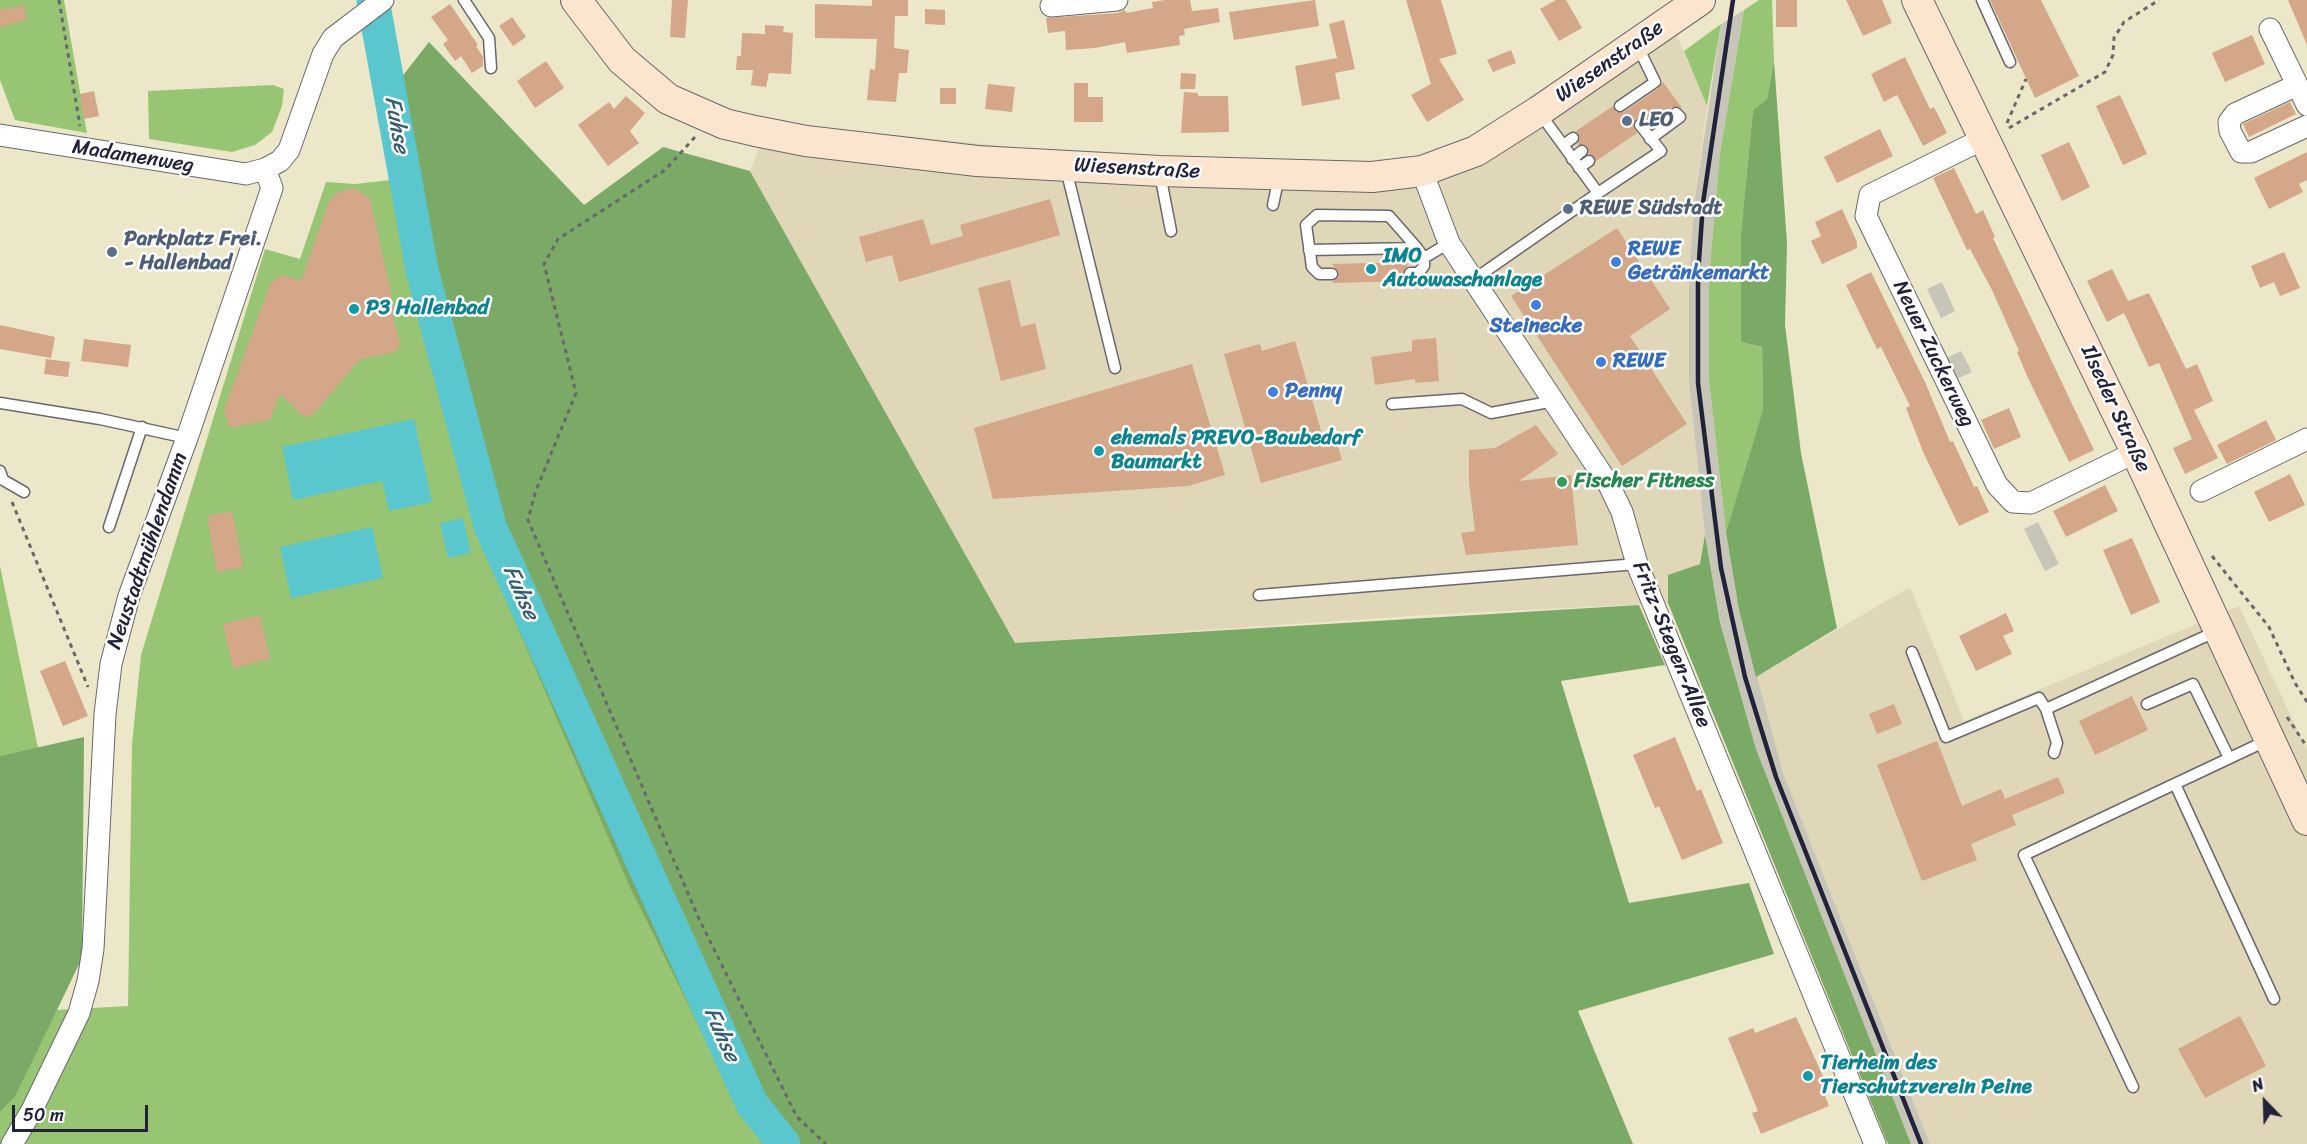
<!DOCTYPE html>
<meta charset="utf-8">
<style>
body{margin:0}
#map{position:relative;width:2307px;height:1144px;overflow:hidden;background:#ede7ca;font-family:Sriracha,sans-serif}
canvas{display:block}
.north{position:absolute;left:2235px;top:1072px;width:60px;height:60px;-webkit-text-stroke:4px #fff;paint-order:stroke;rotate:337deg;font-size:16px;font-weight:700;line-height:24px;text-align:center;color:#22223b}
.north::after{content:'';display:block;margin:auto;width:21px;height:27px;background:#22223b;clip-path:polygon(50% 0,100% 100%,50% 72%,0 100%)}
.scale{position:absolute;left:12px;top:1105px;width:136px;height:27px;box-sizing:border-box;border:3px solid #22223b;border-top:0;padding-left:8px;font-size:18px;line-height:21px;white-space:nowrap;color:#22223b;-webkit-text-stroke:4px #fff;paint-order:stroke}
</style>
<div id="map">
<canvas width="2307" height="1144"></canvas>
<div class="north">N</div>
<div class="scale">50 m</div>
</div>
<script>
const ctx = document.querySelector('canvas').getContext('2d');
ctx.lineJoin = 'round';
function fill(path, color) {
  ctx.fillStyle = color;
  ctx.fill(path, 'evenodd');
}
function toPath(rows) {
  const path = new Path2D();
  for (const r of rows) {
    path.moveTo(r[0], r[1]);
    for (let i = 2; i < r.length; i += 2) path.lineTo(r[i], r[i + 1]);
  }
  return path;
}
function trace(path, color, width, dash) {
  ctx.strokeStyle = color;
  ctx.lineWidth = width;
  ctx.lineCap = dash ? 'butt' : 'round';
  ctx.setLineDash(dash || []);
  ctx.stroke(path);
}
function write(font, color, halo, rows, align = 'center') {
  ctx.font = font + ' Sriracha,sans-serif';
  ctx.lineWidth = 5;
  ctx.setLineDash([]);
  ctx.textBaseline = 'middle';
  ctx.strokeStyle = halo;
  ctx.fillStyle = color;
  for (const [text, x, y, turn = 0] of rows) {
    ctx.save();
    ctx.translate(x, y);
    ctx.rotate((+turn || 0) * Math.PI / 180);
    ctx.textAlign = isNaN(turn) ? turn : align;
    if (halo) ctx.strokeText(text, 0, 0);
    ctx.fillText(text, 0, 0);
    ctx.restore();
  }
}
const built = toPath([
 [1662,20,1678,38,1707,106,1695,198,1689,273,1689,382,1705,535,1700,564,1668,575,1668,603,1426,615,1015,643,750,171,770,122,1078,154,1415,162,1466,143],
 [1910,587,1964,721,2239,606,2307,750,2307,1144,1930,1144,1783,773,1756,677]
]);
const industrial = toPath([
 [1744,10,1720,153,1709,276,1709,380,1726,532,1739,610,1783,773,1930,1144,1911,1144,1756,749,1720,620,1705,535,1689,382,1689,273,1695,198,1721,24],
 [1942,282,1955,311,1941,318,1927,289],
 [1961,351,1972,372,1957,379,1947,358],
 [2038,522,2059,564,2045,571,2024,529]
]);
const green = toPath([
 [0,0,64,0,87,133,15,120,0,80],
 [1759,0,1772,0,1774,61,1767,99,1753,110,1741,232,1741,342,1762,347,1763,409,1726,532,1709,380,1709,276,1720,153,1744,10],
 [1721,24,1707,106,1684,51],
 [273,85,284,89,282,106,272,132,255,145,232,152,149,139,148,91],
 [399,179,478,536,746,1121,763,1144,0,1144,0,1112,15,1097,56,1010,128,1006,132,744,141,655,265,249,300,259,326,182,355,184],
 [0,566,38,748,0,756]
]);
const forest = toPath([
 [429,42,584,205,663,147,750,171,1015,643,1639,605,1665,665,1561,681,1629,903,1749,883,1774,954,1578,1011,1633,1144,763,1144,746,1121,628,883,478,536,418,275,383,101],
 [1774,61,1787,243,1785,325,1801,453,1837,628,1756,677,1739,610,1726,532,1763,409,1762,347,1741,342,1741,232,1753,110,1767,99],
 [1705,535,1720,622,1756,749,1911,1144,1888,1144,1668,603,1668,575,1700,564],
 [84,737,82,958,15,1097,0,1112,0,756]
]);
const water = toPath([
 [414,419,432,502,389,511,382,481,293,500,282,447],
 [463,518,471,553,448,558,440,523],
 [372,527,383,578,291,598,280,547]
]);
const river = toPath([
 [373,0,422,270,490,526,752,1104,784,1144]
]);
const building = toPath([
 [672,0,688,0,685,38,670,37],
 [872,0,908,0,908,16,895,16,894,48,909,50,907,73,899,73,896,102,867,100,870,69,875,70,877,39,815,38,815,4,872,6],
 [1165,0,1190,0,1192,11,1218,8,1220,22,1184,29,1185,35,1179,36,1180,45,1127,53,1125,42,1095,48,1066,50,1065,31,1048,33,1046,18,1118,13,1125,10,1126,13,1153,8,1152,2],
 [1315,0,1319,26,1234,40,1229,12],
 [1406,0,1441,0,1457,54,1439,59,1464,100,1427,122,1411,95,1431,84],
 [1556,0,1566,0,1582,28,1559,41,1540,9],
 [1776,0,1797,0,1797,27,1776,27],
 [1846,0,1882,0,1892,23,1863,36],
 [1990,0,2041,0,2079,76,2035,98],
 [2288,0,2307,0,2307,45],
 [450,4,478,45,476,46,483,57,483,66,472,73,461,56,455,61,443,44,448,40,431,17],
 [24,5,27,19,0,27,0,10],
 [925,9,945,10,945,25,925,24],
 [512,17,526,37,513,46,499,26],
 [1344,20,1355,69,1335,73,1340,99,1302,106,1295,66,1337,58,1329,24],
 [765,25,784,26,783,32,793,33,791,74,769,73,766,87,751,85,753,70,736,70,737,56,741,56,742,33,765,34],
 [2252,35,2265,64,2225,82,2212,53],
 [1511,50,1516,63,1493,72,1487,60],
 [1905,57,1930,109,1934,107,1947,133,1923,146,1897,95,1884,102,1871,74],
 [546,61,564,88,535,108,517,81],
 [1181,73,1196,74,1195,89,1180,89],
 [1663,82,1682,108,1671,107,1669,116,1656,126,1653,121,1649,124,1642,118,1636,119,1633,126,1637,133,1596,161,1589,154,1587,146,1578,145,1580,137,1576,131,1613,106,1616,112,1624,112,1659,88],
 [1074,83,1088,83,1088,97,1103,97,1103,122,1074,122],
 [988,84,1015,87,1012,112,985,109],
 [940,88,956,88,956,104,940,104],
 [94,91,99,116,84,119,80,94],
 [1184,92,1198,93,1198,96,1228,96,1229,132,1181,133],
 [2120,95,2147,154,2123,165,2096,106],
 [626,96,645,113,630,131,639,143,608,166,578,125,609,102,614,109],
 [2290,102,2296,114,2249,137,2243,124],
 [1880,129,1893,156,1837,183,1824,157],
 [2069,142,2090,187,2062,201,2041,155],
 [2307,152,2307,180,2299,184,2303,192,2269,209,2254,178],
 [1954,168,1976,214,1983,210,1995,237,1993,238,2094,450,2069,462,2028,378,2017,352,2019,351,1992,290,1970,249,1967,250,1933,178],
 [355,188,370,199,395,312,392,315,400,342,398,348,395,352,360,359,312,416,302,415,280,394,270,420,233,427,228,425,224,410,271,282,283,275,301,281,329,201,338,192],
 [1050,199,1060,235,899,282,892,255,866,262,859,237,923,219,931,245,963,236,960,225],
 [1842,209,1857,242,1857,248,1822,264,1811,241,1821,236,1815,222],
 [1617,228,1670,309,1630,336,1687,424,1622,466,1511,296],
 [2284,252,2300,288,2280,296,2274,282,2260,288,2251,266],
 [1409,262,1403,274,1410,281,1332,283,1339,273,1332,264],
 [2112,269,2128,301,2149,293,2186,369,2197,364,2213,401,2194,410,2218,458,2185,474,2173,448,2192,439,2159,363,2149,367,2124,313,2107,322,2087,281],
 [1871,272,1925,382,1950,442,1953,441,1974,487,1977,486,1989,512,1959,526,1924,454,1906,408,1910,406,1881,347,1877,349,1846,285],
 [1010,280,1021,327,1035,323,1046,369,1001,381,978,288],
 [0,325,55,337,51,358,0,349],
 [1436,338,1439,381,1415,383,1415,379,1375,385,1371,357,1412,351,1412,340],
 [84,339,131,345,128,367,81,361],
 [1295,341,1322,434,1333,430,1342,460,1261,483,1224,354,1260,344,1262,351],
 [46,359,70,362,68,377,44,374],
 [1192,364,1225,475,1188,486,993,499,974,428],
 [2009,408,2021,437,1994,449,1981,420],
 [2266,420,2276,440,2227,464,2217,445],
 [1536,425,1558,454,1519,481,1571,475,1578,545,1466,555,1461,533,1475,531,1469,482,1469,450,1495,448],
 [2290,474,2305,505,2269,522,2254,492],
 [2105,485,2118,511,2066,537,2053,511],
 [232,511,243,567,217,572,207,516],
 [2132,538,2160,602,2131,615,2103,550],
 [2006,613,2014,631,2003,636,2012,654,1976,671,1959,636],
 [260,615,270,659,233,668,223,624],
 [65,661,88,716,63,726,40,671],
 [2132,696,2148,730,2095,755,2079,721],
 [1894,704,1902,724,1877,734,1869,714],
 [1675,737,1697,791,1701,789,1723,843,1682,860,1659,806,1655,808,1633,755],
 [1937,741,1962,806,2001,789,2005,799,2058,777,2065,793,2012,815,2016,825,1971,844,1977,860,1922,881,1877,765],
 [2240,1016,2266,1066,2205,1098,2178,1049],
 [1796,1017,1827,1085,1822,1088,1829,1106,1761,1134,1752,1113,1758,1111,1728,1038,1753,1028,1755,1033]
]);
const path = toPath([
 [59,0,80,126],
 [2007,123,2026,79],
 [2009,128,2105,72,2113,55,2114,38,2124,22,2159,0],
 [695,137,665,170,558,239,544,264,576,393,535,493,528,520,699,919,797,1117,826,1144],
 [12,502,88,687],
 [2212,556,2269,627,2295,683,2307,702],
 [2287,717,2307,747]
]);
const lane = toPath([
 [464,0,489,38,491,68],
 [1982,0,2010,62],
 [1620,106,1655,82,1638,47],
 [1650,139,1680,117,1676,113],
 [1563,145,1573,138],
 [1572,159,1582,151],
 [1579,168,1589,161],
 [1066,169,1115,368],
 [1160,174,1171,231],
 [1598,193,1661,151,1640,125],
 [1273,205,1279,176],
 [1309,250,1417,248,1424,258,1449,243],
 [1410,273,1418,273,1424,266,1424,258],
 [1332,274,1319,274,1312,267,1306,225,1317,215,1389,216,1417,248],
 [1473,280,1598,193,1539,112],
 [0,403,100,419,187,438],
 [1392,404,1462,399,1491,413,1554,401],
 [0,471,3,480,24,492],
 [109,527,142,427],
 [1259,595,1637,564],
 [1912,652,1946,737,2039,698,2046,709],
 [2147,704,2193,684,2229,758],
 [2054,753,2057,743,2046,709,2217,631],
 [2175,784,2274,999],
 [2133,1087,2024,855,2268,740]
]);
const street = toPath([
 [1051,6,1117,0],
 [2270,29,2307,105],
 [2297,85,2235,114,2229,122,2230,131,2241,152,2251,152,2307,126],
 [0,135,246,174,265,169,280,161,289,150,323,54,333,38,383,0],
 [1985,138,1870,195,1866,216,1997,485,2013,502,2031,503,2136,452],
 [1422,171,1449,243,1609,485,1622,512,1637,564,1875,1144],
 [2201,491,2307,439],
 [12,1144,32,1110,79,1013,88,981,93,949,105,714,111,664,129,596,187,438,272,188,265,169]
]);
const secondary = toPath([
 [576,0,622,60,668,99,725,124,755,131,806,141,977,161,1160,171,1372,177,1422,171,1476,151,1539,111,1700,0],
 [1917,0,2136,452,2307,820]
]);
const rail = toPath([
 [1733,0,1703,203,1698,275,1698,383,1721,568,1745,677,1776,777,1921,1144]
]);
const markers = [
 [1627,121,6,"#5c6f8a"],
 [1568,209,6,"#5c6f8a"],
 [112,252,6,"#5c6f8a"],
 [1616,262,6,"#3f7fe0"],
 [1371,269,6,"#0f9aa8"],
 [1536,305,6,"#3f7fe0"],
 [354,309,6,"#0f9aa8"],
 [1601,362,6,"#3f7fe0"],
 [1273,392,6,"#3f7fe0"],
 [1099,451,6,"#0f9aa8"],
 [1562,482,6,"#2e9e5b"],
 [1808,1076,6,"#0f9aa8"]
];
const streetNames = [
 ["Wiesenstraße",1610,62,-35],
 ["Madamenweg",133,157,9],
 ["Wiesenstraße",1137,169,3],
 ["Neuer Zuckerweg",1933,354,64],
 ["Ilseder Straße",2115,409,65],
 ["Neustadtmühlendamm",148,551,-71],
 ["Fritz-Stegen-Allee",1671,645,68]
];
const serviceNames = [
 ["LEO",1639,121],
 ["REWE Südstadt",1580,209],
 ["Parkplatz Frei.",124,240],
 ["- Hallenbad",124,264]
];
const shopNames = [
 ["REWE",1628,250],
 ["Getränkemarkt",1628,274],
 ["Steinecke",1536,327,"center"],
 ["REWE",1613,362],
 ["Penny",1285,392]
];
const cultureNames = [
 ["IMO",1383,257],
 ["Autowaschanlage",1383,281],
 ["P3 Hallenbad",366,309],
 ["ehemals PREVO-Baubedarf",1111,439],
 ["Baumarkt",1111,463],
 ["Tierheim des",1820,1064],
 ["Tierschutzverein Peine",1820,1088]
];
const leisureNames = [
 ["Fischer Fitness",1574,482]
];
const waterNames = [
 ["Fuhse",396,125,80],
 ["Fuhse",520,593,66],
 ["Fuhse",721,1035,66]
];
fill(built, '#dfd7b7');
fill(industrial, '#c6c5b8');
fill(green, '#98c573');
fill(forest, '#7aaa65');
fill(water, '#5ac7cf');
trace(river, '#5ac7cf', 33);
fill(building, '#d3a787');
trace(lane, '#69676d', 13);
trace(street, '#69676d', 23);
trace(secondary, '#69676d', 32);
trace(path, '#69676d', 3, [4.5, 4.5]);
trace(lane, '#fff', 10);
trace(street, '#fff', 21);
trace(secondary, '#fce5cf', 30);
trace(rail, '#22223b', 4.5);
for (const [x, y, r, color] of markers) {
  const dot = new Path2D();
  dot.arc(x, y, r, 0, 2 * Math.PI);
  ctx.fillStyle = color;
  ctx.fill(dot);
  trace(dot, '#fff', 2);
}
write('21px', '#22223b', '#fff', streetNames);
write('bold 21px', '#4e5e75', '#fff', serviceNames, 'left');
write('bold 21px', '#366cbe', '#fff', shopNames, 'left');
write('bold 21px', '#0d838f', '#fff', cultureNames, 'left');
write('bold 21px', '#27864d', '#fff', leisureNames, 'left');
write('italic 22px', '#365c6f', '#fff', waterNames);
</script>
